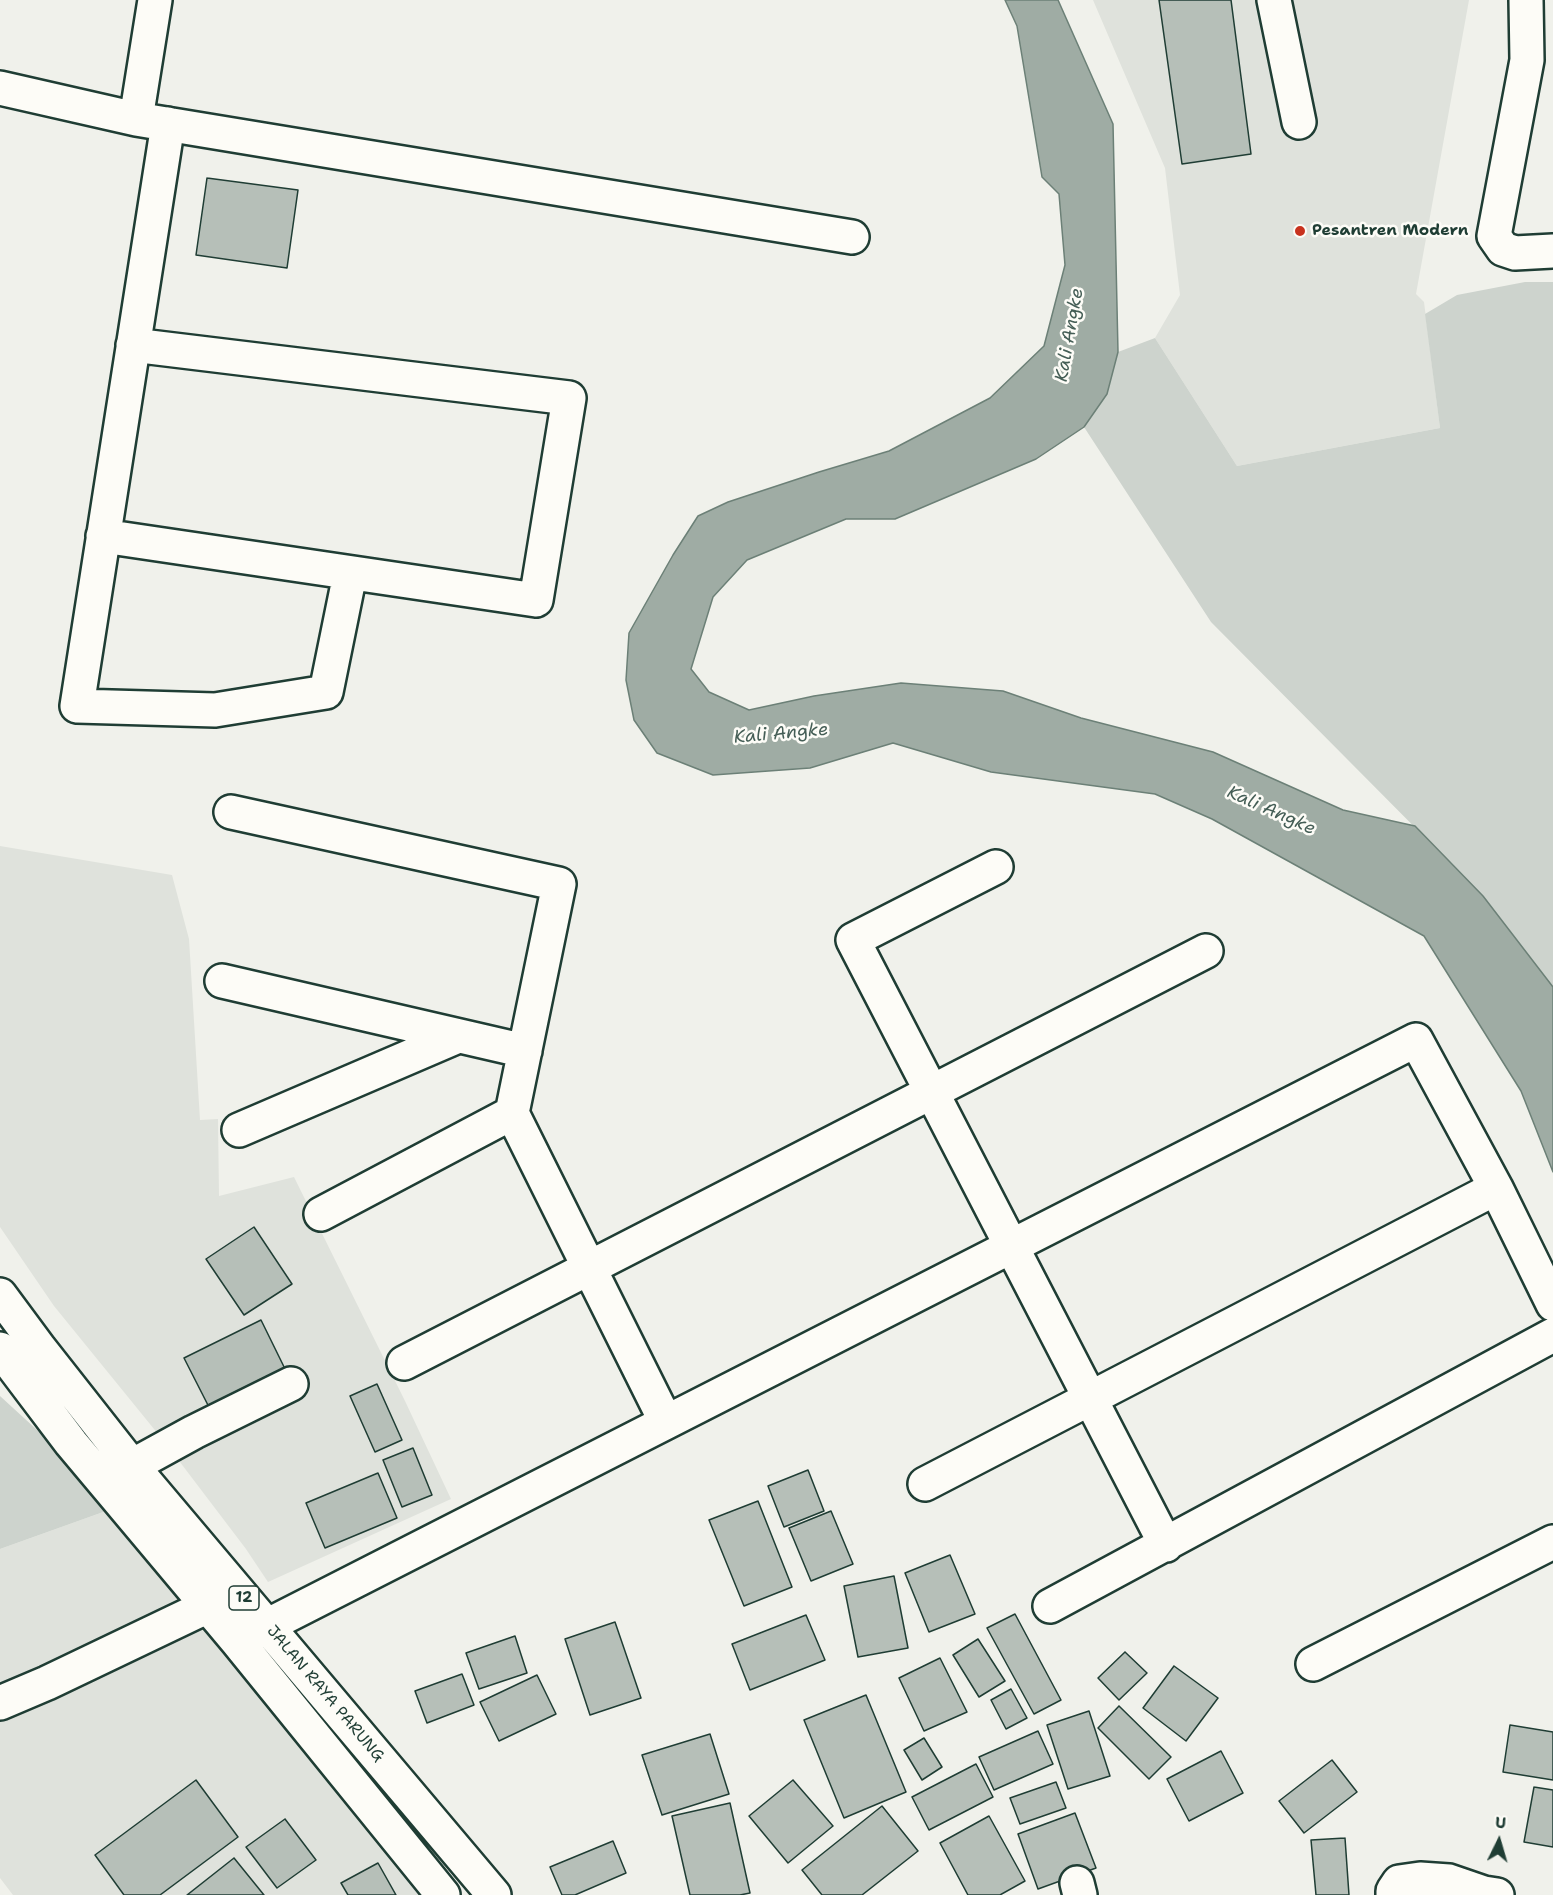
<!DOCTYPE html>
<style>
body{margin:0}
#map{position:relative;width:1553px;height:1895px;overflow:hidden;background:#f0f1eb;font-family:"Shantell Sans",sans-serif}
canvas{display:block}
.north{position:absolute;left:1469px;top:1811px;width:60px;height:60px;-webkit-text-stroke:4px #fdfcf7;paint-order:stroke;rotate:5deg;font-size:16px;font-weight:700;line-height:24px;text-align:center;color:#1f3d34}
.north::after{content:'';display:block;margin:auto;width:21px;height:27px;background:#1f3d34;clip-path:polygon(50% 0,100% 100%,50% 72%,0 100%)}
</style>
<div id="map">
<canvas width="1553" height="1895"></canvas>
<div class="north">U</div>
</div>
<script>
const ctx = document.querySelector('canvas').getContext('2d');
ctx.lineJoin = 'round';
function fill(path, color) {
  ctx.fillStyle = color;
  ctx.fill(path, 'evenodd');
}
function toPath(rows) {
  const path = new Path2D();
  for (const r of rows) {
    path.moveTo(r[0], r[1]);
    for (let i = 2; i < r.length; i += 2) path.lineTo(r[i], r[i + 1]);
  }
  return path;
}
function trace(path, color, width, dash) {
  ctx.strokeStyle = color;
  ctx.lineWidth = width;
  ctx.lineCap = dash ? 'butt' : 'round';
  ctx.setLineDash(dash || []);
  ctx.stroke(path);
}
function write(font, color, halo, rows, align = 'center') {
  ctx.font = font + ' "Shantell Sans",sans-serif';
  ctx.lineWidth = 5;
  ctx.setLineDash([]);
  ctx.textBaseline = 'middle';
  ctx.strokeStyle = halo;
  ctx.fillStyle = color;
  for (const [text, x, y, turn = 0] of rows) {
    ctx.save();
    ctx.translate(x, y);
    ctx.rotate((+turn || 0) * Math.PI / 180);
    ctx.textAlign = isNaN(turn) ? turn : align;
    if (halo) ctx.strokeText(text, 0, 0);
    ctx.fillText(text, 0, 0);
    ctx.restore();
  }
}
const built = toPath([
 [1093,0,1469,0,1416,294,1424,302,1440,428,1237,466,1155,338,1180,295,1165,168],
 [0,846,172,875,189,939,200,1120,218,1119,219,1196,294,1177,405,1401,451,1499,268,1582,246,1549,167,1445,54,1306,0,1227],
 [120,1506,440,1895,13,1895,0,1878,0,1549]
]);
const green = toPath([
 [1525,282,1553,282,1553,987,1483,896,1211,622,1084,427,1107,393,1118,352,1155,338,1237,466,1440,428,1425,314,1457,295],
 [0,1396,120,1506,0,1549]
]);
const water = toPath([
 [1005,0,1058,0,1113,124,1118,352,1107,394,1084,427,1036,459,895,519,846,519,747,560,713,597,691,669,709,692,749,710,814,696,901,683,1003,691,1081,718,1213,752,1343,810,1415,826,1483,896,1553,987,1553,1172,1521,1091,1424,936,1212,819,1155,794,991,772,893,743,810,768,713,775,657,753,634,720,626,680,629,633,673,555,698,516,728,502,819,472,889,451,990,398,1044,346,1065,265,1059,194,1042,177,1017,26,1005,0]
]);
const building = toPath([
 [1159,0,1231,0,1251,154,1182,164,1159,0],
 [207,178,298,190,287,268,196,255,207,178],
 [254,1227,292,1284,244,1315,206,1259,254,1227],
 [261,1320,289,1377,213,1415,184,1358,261,1320],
 [377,1384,402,1440,375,1452,350,1396,377,1384],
 [413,1448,432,1495,402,1507,383,1460,413,1448],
 [808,1470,824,1511,784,1527,768,1486,808,1470],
 [378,1473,397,1518,325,1548,306,1503,378,1473],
 [758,1501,792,1587,744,1606,709,1520,758,1501],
 [831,1511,853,1564,811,1581,789,1528,831,1511],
 [950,1555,975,1614,929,1632,905,1573,950,1555],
 [894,1576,908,1648,858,1657,844,1586,894,1576],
 [1015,1614,1061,1700,1034,1714,987,1628,1015,1614],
 [806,1615,825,1660,750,1690,732,1644,806,1615],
 [615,1622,641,1698,590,1715,565,1639,615,1622],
 [515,1636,527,1673,479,1689,466,1653,515,1636],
 [978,1639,1005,1681,979,1697,953,1655,978,1639],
 [1125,1652,1147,1673,1119,1700,1098,1678,1125,1652],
 [940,1658,967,1712,924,1731,899,1678,940,1658],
 [1174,1666,1218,1698,1186,1741,1143,1708,1174,1666],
 [462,1674,474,1705,427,1723,415,1691,462,1674],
 [537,1675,556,1714,499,1741,480,1702,537,1675],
 [1011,1689,1027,1718,1006,1729,991,1700,1011,1689],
 [866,1695,906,1792,844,1818,804,1720,866,1695],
 [1119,1706,1171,1757,1149,1779,1098,1728,1119,1706],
 [1089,1711,1110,1776,1068,1789,1047,1725,1089,1711],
 [1510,1725,1553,1732,1553,1780,1503,1772,1510,1725],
 [1038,1731,1053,1764,994,1790,979,1757,1038,1731],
 [710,1734,729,1794,662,1815,642,1755,710,1734],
 [924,1738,942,1767,922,1780,904,1750,924,1738],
 [1221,1751,1243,1793,1189,1821,1167,1779,1221,1751],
 [1332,1760,1357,1792,1304,1833,1279,1801,1332,1760],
 [976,1764,993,1797,929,1830,912,1797,976,1764],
 [196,1780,238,1837,160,1895,124,1895,95,1855,196,1780],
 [793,1780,833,1826,788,1863,749,1816,793,1780],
 [1056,1782,1066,1808,1020,1824,1010,1798,1056,1782],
 [1534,1787,1553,1790,1553,1847,1524,1842,1534,1787],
 [730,1803,750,1893,740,1895,690,1895,672,1816,730,1803],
 [882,1806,918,1851,862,1895,822,1895,802,1870,882,1806],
 [1075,1813,1096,1868,1038,1889,1018,1834,1075,1813],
 [989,1816,1025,1881,1000,1895,968,1895,940,1843,989,1816],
 [285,1819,316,1860,277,1888,246,1847,285,1819],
 [1345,1838,1349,1895,1316,1895,1311,1840,1345,1838],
 [613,1841,626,1873,575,1895,562,1895,550,1867,613,1841],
 [234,1858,264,1895,187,1895,234,1858],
 [378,1863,396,1895,348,1895,341,1883,378,1863]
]);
const minor = toPath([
 [1274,0,1299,122],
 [1526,0,1527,60,1494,236,1503,249,1515,253,1553,251],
 [0,88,136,119,852,237],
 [136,119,155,0],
 [168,124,77,706,215,710,326,692,350,574],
 [103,536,536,600,569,398,133,345],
 [231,812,559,884,512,1113,666,1422],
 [996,867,853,940,1166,1545],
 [222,981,525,1051],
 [239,1130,458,1036],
 [321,1214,512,1113],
 [404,1363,1206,951],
 [132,1466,194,1432,291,1384],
 [925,1484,1496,1188],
 [1050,1606,1553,1335],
 [241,1639,1416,1040,1496,1188,1553,1304],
 [1313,1664,1553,1542],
 [0,1703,47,1683,208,1606],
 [1077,1883,1080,1895],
 [1393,1895,1393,1891,1399,1882,1420,1879,1449,1881,1484,1893,1497,1895]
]);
const highway = toPath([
 [0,1295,40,1349,132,1466,494,1895],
 [0,1349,71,1443,237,1641,443,1895]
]);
const markers = [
 [1300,231,6,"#c8321e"]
];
const shields = [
 [244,1598,30]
];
const shieldNames = [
 ["12",244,1598]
];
const poiNames = [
 ["Pesantren Modern",1312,231]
];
const streetNames = [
 ["JALAN RAYA PARUNG",325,1694,50]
];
const waterNames = [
 ["Kali Angke",1070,335,-80],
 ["Kali Angke",781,734,-5],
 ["Kali Angke",1271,811,24]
];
fill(built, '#dfe2dc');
fill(green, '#cdd3cd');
fill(water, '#9faca4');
trace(water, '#6c8077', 1.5);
fill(building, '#b6bfb8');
trace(building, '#1f3d34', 1.5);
trace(minor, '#1f3d34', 38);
trace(highway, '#1f3d34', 38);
trace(minor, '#fdfcf7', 33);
trace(highway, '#fdfcf7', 33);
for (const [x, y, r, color] of markers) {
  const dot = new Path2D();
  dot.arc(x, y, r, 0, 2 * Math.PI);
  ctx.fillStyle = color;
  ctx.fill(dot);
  trace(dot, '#fdfcf7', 2);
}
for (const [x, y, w] of shields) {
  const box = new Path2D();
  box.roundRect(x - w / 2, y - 12, w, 24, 4.5);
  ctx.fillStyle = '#fdfcf7';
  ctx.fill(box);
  trace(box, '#1f3d34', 1.5);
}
write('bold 15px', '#1f3d34', null, shieldNames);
write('bold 16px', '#1f3d34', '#fdfcf7', poiNames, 'left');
write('16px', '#1f3d34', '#fdfcf7', streetNames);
write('italic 18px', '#455e56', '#fdfcf7', waterNames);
</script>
